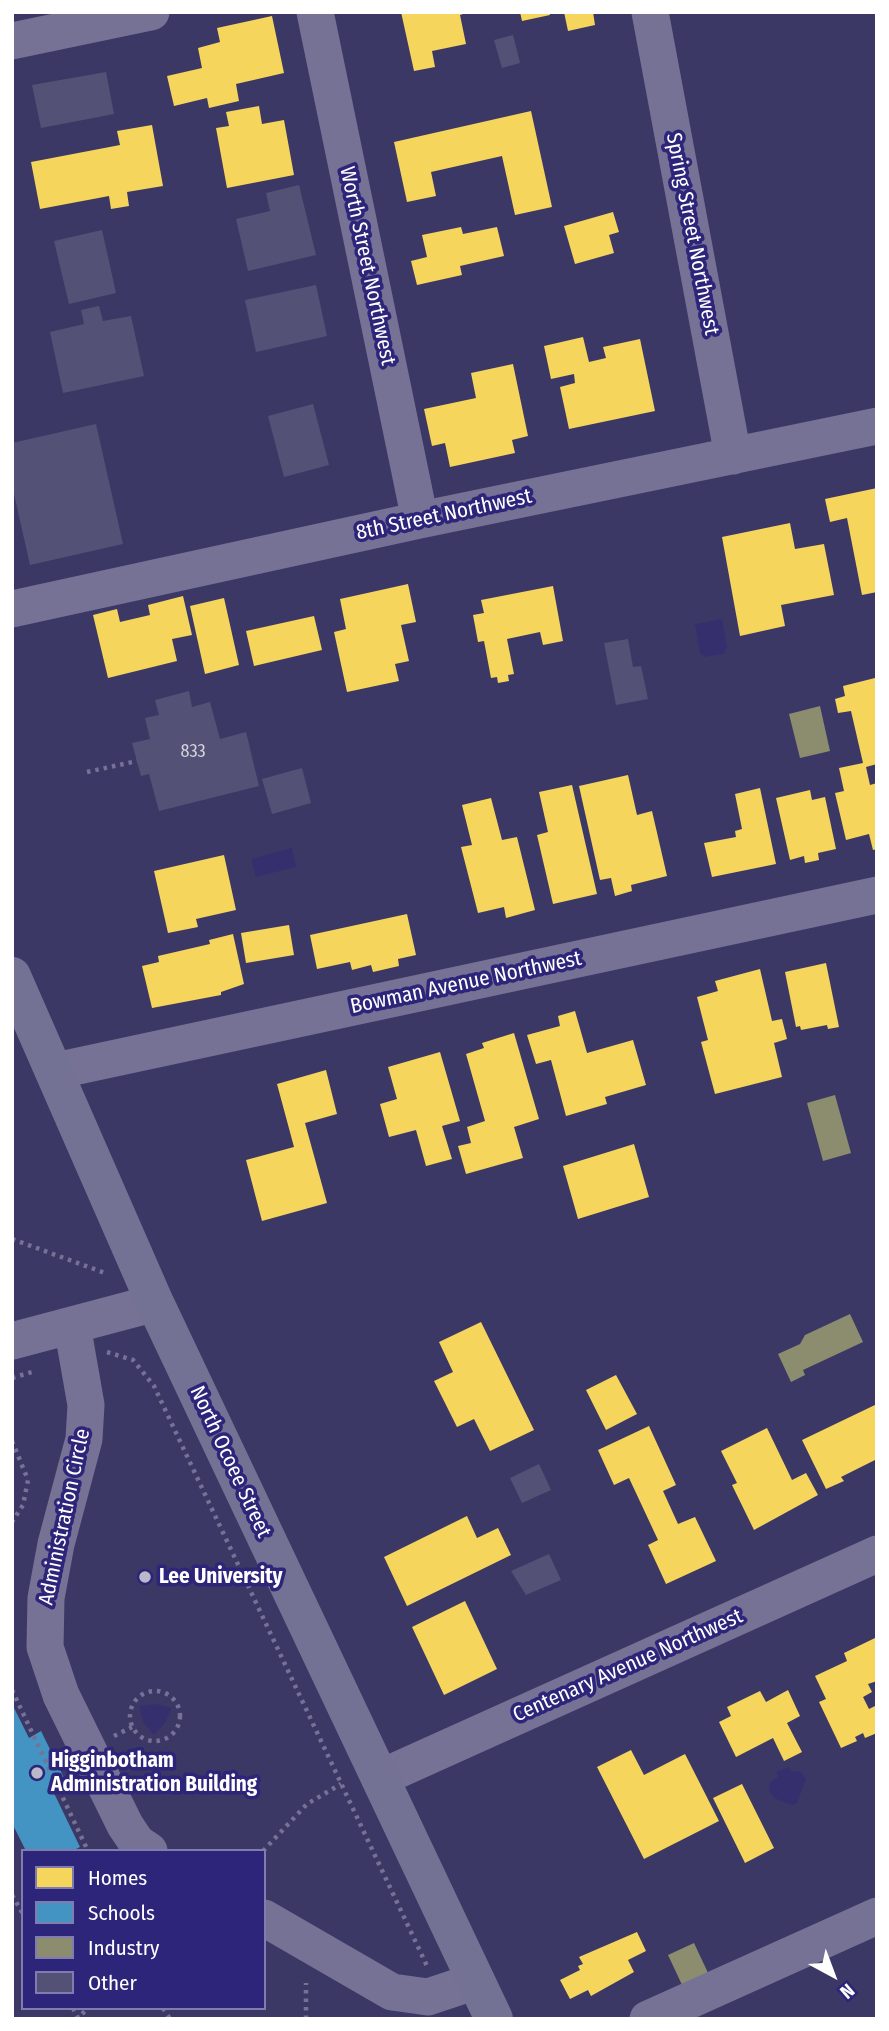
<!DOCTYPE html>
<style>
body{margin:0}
#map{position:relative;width:889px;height:2031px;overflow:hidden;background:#3c3866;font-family:"Fira Sans Condensed",sans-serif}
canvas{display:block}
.frame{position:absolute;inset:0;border:14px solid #fff;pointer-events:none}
.legend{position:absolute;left:21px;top:1849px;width:245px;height:161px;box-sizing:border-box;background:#2c2579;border:2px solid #807caf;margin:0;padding:9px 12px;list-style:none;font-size:21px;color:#fff}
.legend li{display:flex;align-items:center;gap:14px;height:35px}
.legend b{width:35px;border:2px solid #807caf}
.north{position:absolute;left:798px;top:1940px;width:70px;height:70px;-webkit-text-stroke:5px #2c2579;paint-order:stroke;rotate:139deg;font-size:19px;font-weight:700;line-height:28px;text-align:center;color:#fff}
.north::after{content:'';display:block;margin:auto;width:24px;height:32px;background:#fff;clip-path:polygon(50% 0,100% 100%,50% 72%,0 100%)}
</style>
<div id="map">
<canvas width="889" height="2031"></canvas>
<div class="frame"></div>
<ul class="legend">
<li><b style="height:19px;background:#f6d55c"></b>Homes</li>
<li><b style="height:19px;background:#4393c3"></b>Schools</li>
<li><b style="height:19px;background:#8c8c6e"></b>Industry</li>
<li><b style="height:19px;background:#545176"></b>Other</li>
</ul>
<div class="north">N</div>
</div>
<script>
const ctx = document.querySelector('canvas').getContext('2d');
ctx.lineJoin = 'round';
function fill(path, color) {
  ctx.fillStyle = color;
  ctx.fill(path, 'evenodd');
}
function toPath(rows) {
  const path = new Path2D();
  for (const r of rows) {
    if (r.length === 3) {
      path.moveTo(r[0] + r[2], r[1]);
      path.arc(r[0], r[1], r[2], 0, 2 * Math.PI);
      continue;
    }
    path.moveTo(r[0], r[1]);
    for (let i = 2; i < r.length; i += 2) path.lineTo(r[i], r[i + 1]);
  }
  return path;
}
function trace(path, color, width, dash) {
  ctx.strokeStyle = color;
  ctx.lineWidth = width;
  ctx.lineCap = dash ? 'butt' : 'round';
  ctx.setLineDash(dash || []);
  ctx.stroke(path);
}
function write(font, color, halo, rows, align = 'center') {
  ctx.font = font + ' "Fira Sans Condensed",sans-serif';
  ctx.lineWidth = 7;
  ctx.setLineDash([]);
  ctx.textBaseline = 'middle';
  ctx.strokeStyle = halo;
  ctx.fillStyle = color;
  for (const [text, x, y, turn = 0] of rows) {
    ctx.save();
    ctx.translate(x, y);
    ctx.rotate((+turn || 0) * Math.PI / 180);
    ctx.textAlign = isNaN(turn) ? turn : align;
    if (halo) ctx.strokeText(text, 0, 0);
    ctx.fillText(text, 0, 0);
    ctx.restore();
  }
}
const water = toPath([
 [722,619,727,647,723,654,705,657,700,653,695,624],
 [292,848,296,867,256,877,251,859],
 [156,1704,172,1708,165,1723,154,1735,143,1722,139,1706],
 [789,1767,791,1771,801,1772,806,1779,797,1803,792,1805,774,1798,769,1790,770,1782,778,1777,776,1772]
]);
const homes = toPath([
 [401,12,469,12,460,15,466,44,432,51,435,67,414,71],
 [520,12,549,12,550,15,522,21],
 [564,12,593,12,595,25,568,31],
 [272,16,284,73,236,84,239,101,209,108,207,98,174,106,167,76,202,68,198,48,220,42,217,28],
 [259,106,262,124,284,120,294,175,227,188,216,128,229,126,226,112],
 [531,111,552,207,515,215,502,156,431,172,436,196,407,202,394,142],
 [152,125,163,186,127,192,129,206,111,209,109,196,40,209,31,162,120,145,117,131],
 [613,212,619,232,609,235,614,253,575,264,564,226],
 [461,227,463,234,497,227,504,256,460,266,462,275,417,285,411,261,427,257,422,235],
 [583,337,589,362,606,358,603,347,640,339,655,411,569,429,560,387,575,383,574,374,551,379,544,346],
 [513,364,528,436,512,440,515,453,450,467,445,443,432,446,424,409,476,398,471,373],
 [877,488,877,592,862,595,847,518,830,522,825,499],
 [790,523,795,549,824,544,834,595,781,605,785,626,740,636,722,537],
 [408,584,416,622,401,625,409,661,395,664,399,681,347,692,334,632,346,629,340,599],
 [553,586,563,641,543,645,540,632,507,639,514,674,508,675,509,681,498,683,497,677,491,678,484,641,478,642,473,615,484,613,481,600],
 [183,596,192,635,172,639,177,661,108,678,93,615,117,609,120,622,150,615,148,605],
 [224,598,239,665,205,674,190,606],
 [314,616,322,650,254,666,246,631],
 [875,678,877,764,866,767,870,785,877,783,877,849,873,850,869,834,846,840,835,793,844,791,839,768,863,763,851,711,838,713,835,699,845,696,843,686],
 [628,775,637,815,652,811,667,876,631,885,632,891,615,896,611,878,600,880,579,786],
 [572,785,597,894,553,904,537,835,548,832,539,792],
 [760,788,776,864,712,877,704,843,736,837,735,831,742,829,735,794],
 [810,790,812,800,825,797,836,849,818,853,819,860,805,863,804,856,790,860,776,798],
 [491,798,502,840,517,837,535,910,506,918,504,907,478,913,461,847,472,845,462,805],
 [224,855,236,910,196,919,198,927,168,933,154,871],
 [407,914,416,955,398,959,399,966,373,972,371,965,352,970,350,962,317,969,310,935],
 [289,925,294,955,246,963,241,933],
 [233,934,244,984,221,992,221,995,152,1008,142,966,159,962,158,956,210,944,209,940],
 [826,963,839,1027,828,1029,827,1025,801,1030,800,1026,796,1027,785,972],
 [760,969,772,1021,782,1019,787,1039,774,1043,782,1077,715,1094,701,1042,708,1040,697,997,718,991,715,981],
 [575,1011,587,1053,633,1040,646,1085,605,1097,607,1104,566,1116,551,1060,536,1064,527,1035,560,1026,558,1016],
 [514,1033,539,1119,514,1127,523,1158,466,1174,458,1146,471,1143,467,1127,485,1121,466,1054,484,1048,482,1043],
 [440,1052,460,1121,442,1126,452,1159,426,1166,416,1130,389,1137,380,1104,397,1099,388,1067],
 [326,1070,337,1114,305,1123,327,1203,262,1221,246,1160,294,1147,277,1084],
 [634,1144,649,1197,578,1219,563,1166],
 [481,1322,534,1430,490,1451,474,1419,457,1427,434,1381,453,1372,439,1342],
 [616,1375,637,1414,606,1430,586,1390],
 [877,1404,877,1459,841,1477,844,1481,826,1489,802,1440],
 [649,1426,676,1485,663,1491,678,1524,695,1517,716,1561,666,1584,648,1545,658,1540,629,1478,614,1485,598,1450],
 [767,1428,792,1480,806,1473,818,1495,754,1530,732,1485,737,1483,721,1451],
 [467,1516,477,1538,498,1528,511,1555,407,1606,384,1557],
 [465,1601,497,1669,444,1695,412,1627],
 [875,1638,877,1681,868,1684,872,1692,863,1697,869,1709,877,1705,877,1733,865,1738,863,1733,855,1737,857,1741,841,1748,819,1702,826,1699,815,1676,847,1661,844,1653],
 [788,1690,800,1716,787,1723,802,1752,784,1761,773,1738,736,1757,719,1722,731,1716,727,1707,760,1691,766,1702],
 [631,1750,644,1775,685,1754,719,1821,644,1859,597,1767],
 [742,1784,774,1848,745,1863,713,1798],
 [637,1932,646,1951,628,1960,634,1972,591,1996,588,1990,570,1999,560,1980,580,1970,578,1966,583,1964,579,1957]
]);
const schools = toPath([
 [12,1704,29,1738,41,1731,66,1782,52,1789,80,1847,72,1851,26,1851,12,1823]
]);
const industry = toPath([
 [820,706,830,751,800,758,789,714],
 [835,1095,851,1153,823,1161,807,1103],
 [850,1314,863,1342,803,1370,805,1375,791,1382,778,1354,800,1344,805,1335],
 [694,1943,709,1975,683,1987,668,1955]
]);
const building = toPath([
 [513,35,520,63,502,68,494,40],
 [106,72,114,114,41,128,32,85],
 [299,185,316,255,248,271,236,219,270,211,266,193],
 [102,230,116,293,69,304,54,241],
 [316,285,327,336,256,352,245,300],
 [99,306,103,321,131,316,144,376,63,393,50,332,84,324,81,310],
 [313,404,329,465,284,477,268,416],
 [96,424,123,544,30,565,12,485,12,443],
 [628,639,633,667,641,666,648,699,616,705,604,643],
 [189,691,192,707,210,702,220,739,246,732,259,786,159,811,149,774,141,776,132,743,150,739,145,718,159,715,155,700],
 [302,768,311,803,272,814,262,779],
 [539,1464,551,1490,522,1503,510,1478],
 [549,1554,561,1580,526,1595,511,1571]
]);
const path = toPath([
 [87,772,137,761],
 [12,1239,105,1273],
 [107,1352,133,1360,154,1386,427,1966],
 [12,1378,35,1371],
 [12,1441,28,1480,23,1505,12,1522],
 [12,1690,88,1851],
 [155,1716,25],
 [114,1736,132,1727],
 [263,1851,307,1804,341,1784],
 [12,1895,23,1914],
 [73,2008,78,2018,88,2008],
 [163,2008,170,2019],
 [306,2019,306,1983]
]);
const minor = toPath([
 [315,12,420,520],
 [650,12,733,456],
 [12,41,151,12],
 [12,609,420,520,877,426],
 [55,1071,877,895],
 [72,1325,86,1405,84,1439,56,1544,46,1598,45,1647,61,1695,125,1825,137,1843,149,1851],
 [12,1341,155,1303],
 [380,1778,877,1554],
 [264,1918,392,1992,428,1997,476,1981],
 [648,2019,877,1916]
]);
const major = toPath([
 [12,976,155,1303,494,2019]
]);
const markers = [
 [145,1577,7,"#bbb9c9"],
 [37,1773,7,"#bbb9c9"]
];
const numberNames = [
 ["833",193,752]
];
const streetNames = [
 ["Spring Street Northwest",692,234,79],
 ["Worth Street Northwest",367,266,78],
 ["8th Street Northwest",444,515,-12],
 ["Bowman Avenue Northwest",466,983,-12],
 ["North Ocoee Street",230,1462,65],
 ["Administration Circle",65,1517,-78],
 ["Centenary Avenue Northwest",628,1666,-24]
];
const poiNames = [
 ["Lee University",159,1577],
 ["Higginbotham",51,1761],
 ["Administration Building",51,1785]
];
fill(water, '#35306d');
fill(homes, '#f6d55c');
fill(schools, '#4393c3');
fill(industry, '#8c8c6e');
fill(building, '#545176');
trace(path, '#767295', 4.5, [3.5, 5]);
trace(minor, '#767295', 37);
trace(major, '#747294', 38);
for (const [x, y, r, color] of markers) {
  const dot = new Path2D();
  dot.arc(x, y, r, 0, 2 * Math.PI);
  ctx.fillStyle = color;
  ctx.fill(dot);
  trace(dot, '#2c2579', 2.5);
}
write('18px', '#d4d4dd', null, numberNames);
write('21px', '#fff', '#2c2579', streetNames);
write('bold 21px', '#fff', '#2c2579', poiNames, 'left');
</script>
